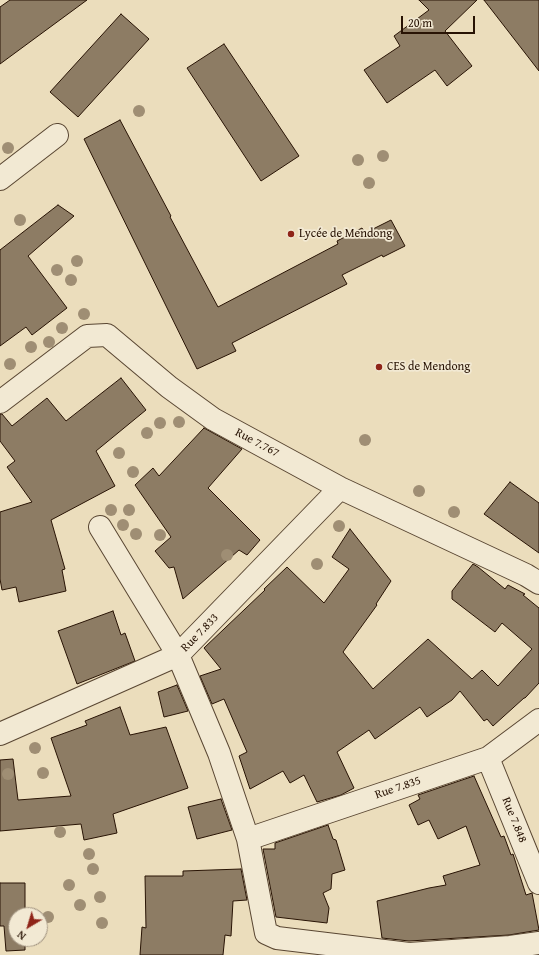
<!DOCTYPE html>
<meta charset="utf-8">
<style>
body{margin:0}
#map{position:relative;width:539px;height:955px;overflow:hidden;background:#ebddbc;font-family:"Gentium Book Plus",serif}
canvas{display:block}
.north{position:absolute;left:8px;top:907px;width:40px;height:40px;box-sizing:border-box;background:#f2e9d3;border:1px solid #a19380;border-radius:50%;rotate:218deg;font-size:11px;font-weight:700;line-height:16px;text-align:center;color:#281304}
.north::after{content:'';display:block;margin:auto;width:14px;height:18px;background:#8f2418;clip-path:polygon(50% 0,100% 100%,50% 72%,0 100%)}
.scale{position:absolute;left:401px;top:16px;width:74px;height:18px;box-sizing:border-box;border:2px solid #281304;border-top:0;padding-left:5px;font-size:12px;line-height:14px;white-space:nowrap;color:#281304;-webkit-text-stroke:3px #f2e9d3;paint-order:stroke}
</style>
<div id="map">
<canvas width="539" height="955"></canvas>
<div class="north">N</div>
<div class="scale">20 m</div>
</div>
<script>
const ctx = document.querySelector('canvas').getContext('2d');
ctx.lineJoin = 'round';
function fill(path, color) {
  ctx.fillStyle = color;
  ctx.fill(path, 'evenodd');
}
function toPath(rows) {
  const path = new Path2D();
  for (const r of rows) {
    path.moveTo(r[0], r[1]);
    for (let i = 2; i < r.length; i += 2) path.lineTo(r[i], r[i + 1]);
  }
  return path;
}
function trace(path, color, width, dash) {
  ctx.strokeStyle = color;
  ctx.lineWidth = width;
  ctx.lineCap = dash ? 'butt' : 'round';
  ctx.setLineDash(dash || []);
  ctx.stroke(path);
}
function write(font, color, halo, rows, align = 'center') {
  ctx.font = font + ' "Gentium Book Plus",serif';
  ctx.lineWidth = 3.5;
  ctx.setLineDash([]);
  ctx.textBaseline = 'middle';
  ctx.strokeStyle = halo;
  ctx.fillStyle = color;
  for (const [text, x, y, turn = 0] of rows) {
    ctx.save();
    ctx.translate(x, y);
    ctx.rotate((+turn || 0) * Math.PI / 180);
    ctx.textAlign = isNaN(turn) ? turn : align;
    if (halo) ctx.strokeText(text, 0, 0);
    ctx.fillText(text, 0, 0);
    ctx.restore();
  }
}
const building = toPath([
 [10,0,87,0,0,64,0,7,10,0],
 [419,0,477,0,445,31,472,66,447,86,435,70,387,103,364,70,400,46,394,36,429,10,419,0],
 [484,0,539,0,539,71,484,0],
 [121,14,149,39,78,117,50,92,121,14],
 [224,44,299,156,261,181,187,68,224,44],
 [120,120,171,216,170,217,218,307,338,244,337,241,362,228,365,233,391,220,405,246,383,257,382,255,342,275,347,284,232,343,236,351,197,369,84,139,120,120],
 [58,205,74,216,28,256,67,308,32,335,26,327,0,346,0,250,58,205],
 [121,378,146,410,96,451,115,486,51,520,65,569,62,570,66,591,19,602,16,587,2,590,0,579,0,512,32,502,7,467,15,461,0,441,0,414,2,414,12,426,47,398,66,421,121,378],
 [204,428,242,449,208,488,260,540,247,555,239,550,183,599,174,567,169,568,155,551,171,537,135,485,153,468,159,476,204,428],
 [510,482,539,503,539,553,484,514,510,482],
 [350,529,391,581,376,604,377,605,343,652,373,689,428,639,472,679,482,670,498,686,532,649,502,623,495,632,452,599,452,591,473,564,478,567,505,589,508,585,525,594,523,595,539,608,539,683,525,698,524,698,493,726,487,719,484,721,460,691,452,700,427,717,420,707,375,739,369,730,337,752,354,788,341,795,317,802,304,775,290,783,283,771,250,789,239,756,247,752,224,699,212,704,200,676,221,669,204,648,265,590,264,589,287,567,324,603,349,569,332,557,350,529],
 [113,611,121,635,125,633,135,661,77,684,58,631,113,611],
 [177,685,188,711,164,717,158,692,177,685],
 [120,707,130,735,166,727,188,788,113,814,117,833,84,840,81,824,0,831,0,760,13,759,18,800,71,796,51,738,87,725,85,721,120,707],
 [474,776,501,837,504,836,511,855,513,854,526,895,532,893,539,930,509,935,409,941,382,938,377,901,429,888,446,885,443,876,480,865,466,826,438,839,429,820,418,825,409,805,420,799,418,795,474,776],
 [221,799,232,830,197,839,188,807,221,799],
 [328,825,333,839,336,840,345,870,332,874,331,889,323,893,329,908,327,923,276,917,263,849,275,849,275,843,328,825],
 [241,869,247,900,233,901,231,936,225,935,223,955,140,955,142,927,146,928,145,876,183,876,183,871,241,869],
 [0,883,25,883,25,915,16,915,16,939,25,939,25,950,6,951,4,926,0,926,0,883]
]);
const minor = toPath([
 [0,179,57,135],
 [0,402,87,336,107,335,169,387,213,419,340,488,526,575,539,583],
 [100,527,178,655,219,753,248,839,266,933,277,938,409,954,510,947,539,943],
 [0,734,178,655,340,488],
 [488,758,539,883],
 [248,839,488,758,539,720]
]);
const trees = [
 [139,111],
 [8,148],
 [383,156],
 [358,160],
 [369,183],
 [20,220],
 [77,261],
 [57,270],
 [71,280],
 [84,314],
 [62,328],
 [49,342],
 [31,347],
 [10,364],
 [179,422],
 [160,423],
 [147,433],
 [365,440],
 [119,453],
 [133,472],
 [419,491],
 [111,510],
 [129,510],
 [454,512],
 [123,525],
 [339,526],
 [136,534],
 [160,535],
 [227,555],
 [317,564],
 [35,748],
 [43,773],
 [8,774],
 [60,832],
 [89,854],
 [93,869],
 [69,885],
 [100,897],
 [80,905],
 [48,917],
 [102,923]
];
const markers = [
 [291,234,4,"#8f2418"],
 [379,367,4,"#8f2418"]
];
const poiNames = [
 ["Lycée de Mendong",299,234],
 ["CES de Mendong",387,367]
];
const streetNames = [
 ["Rue 7.767",257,443,28],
 ["Rue 7.833",200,633,-46],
 ["Rue 7.835",398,788,-19],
 ["Rue 7.848",514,820,68]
];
fill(building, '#8d7c64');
trace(building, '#281304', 1);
trace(minor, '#594632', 24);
trace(minor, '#f2e9d3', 22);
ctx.fillStyle = '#9f8e74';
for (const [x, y] of trees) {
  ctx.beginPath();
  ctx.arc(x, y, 6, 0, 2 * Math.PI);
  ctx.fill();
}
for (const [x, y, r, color] of markers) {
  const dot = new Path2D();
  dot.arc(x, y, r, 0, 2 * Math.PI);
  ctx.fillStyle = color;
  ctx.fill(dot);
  trace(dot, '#f2e9d3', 1.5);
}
write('12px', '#281304', '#f2e9d3', poiNames, 'left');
write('12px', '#281304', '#f2e9d3', streetNames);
</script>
